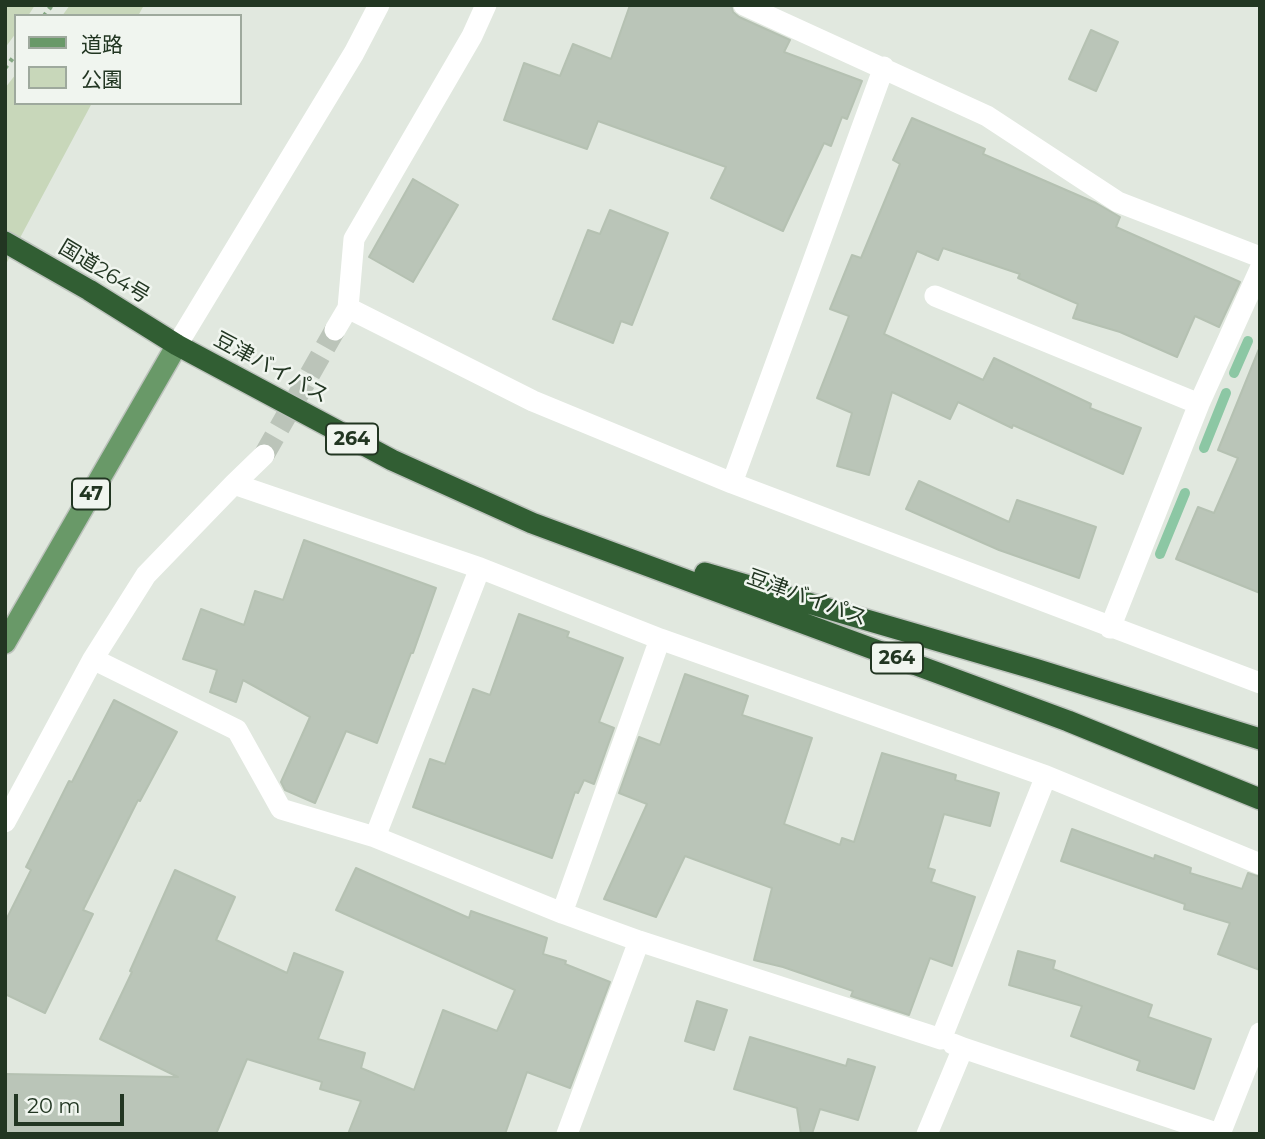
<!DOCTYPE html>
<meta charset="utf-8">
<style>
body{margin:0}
#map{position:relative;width:1265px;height:1139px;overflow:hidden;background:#e1e8df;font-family:Montserrat,"Noto Sans JP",sans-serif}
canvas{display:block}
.frame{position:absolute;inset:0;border:7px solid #223622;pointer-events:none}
.legend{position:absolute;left:14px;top:14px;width:228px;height:91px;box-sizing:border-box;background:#f0f5ef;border:2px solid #9ea99d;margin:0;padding:9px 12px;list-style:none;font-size:21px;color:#223622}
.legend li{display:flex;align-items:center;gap:14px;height:35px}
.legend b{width:35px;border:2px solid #9ea99d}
.scale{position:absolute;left:14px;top:1094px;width:110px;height:32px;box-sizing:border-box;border:4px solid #223622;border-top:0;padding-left:9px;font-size:21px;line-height:24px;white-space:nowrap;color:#223622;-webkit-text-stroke:5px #f0f5ef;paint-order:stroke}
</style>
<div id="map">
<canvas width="1265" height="1139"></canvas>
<div class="frame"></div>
<ul class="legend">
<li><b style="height:9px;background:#699968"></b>道路</li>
<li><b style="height:19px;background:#c8d7ba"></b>公園</li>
</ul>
<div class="scale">20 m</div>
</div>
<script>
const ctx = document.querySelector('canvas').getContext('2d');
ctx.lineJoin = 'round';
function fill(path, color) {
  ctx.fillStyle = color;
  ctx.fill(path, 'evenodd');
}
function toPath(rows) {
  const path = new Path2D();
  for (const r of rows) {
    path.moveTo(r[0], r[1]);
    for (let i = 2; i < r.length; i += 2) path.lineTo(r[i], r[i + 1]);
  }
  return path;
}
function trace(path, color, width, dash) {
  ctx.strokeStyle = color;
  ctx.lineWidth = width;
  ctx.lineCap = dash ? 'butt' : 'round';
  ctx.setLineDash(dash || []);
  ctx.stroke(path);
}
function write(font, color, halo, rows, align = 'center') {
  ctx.font = font + ' Montserrat,"Noto Sans JP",sans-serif';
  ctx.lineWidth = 5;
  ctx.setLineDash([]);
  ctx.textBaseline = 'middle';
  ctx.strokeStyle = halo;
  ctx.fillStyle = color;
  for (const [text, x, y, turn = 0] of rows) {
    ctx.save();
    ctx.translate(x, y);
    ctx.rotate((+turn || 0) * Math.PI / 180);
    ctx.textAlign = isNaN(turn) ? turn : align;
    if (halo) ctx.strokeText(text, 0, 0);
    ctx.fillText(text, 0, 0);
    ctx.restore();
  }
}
const green = toPath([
 [5,5,35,5,28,16,16,16,16,33,5,48],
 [70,5,144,5,138,16,62,16],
 [16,74,16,103,92,103,5,266,5,88]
]);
const stream = toPath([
 [1234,373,1248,341],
 [1204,448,1226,393],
 [1160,554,1185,493]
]);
const building = toPath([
 [630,5,731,5,733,12,739,17,790,40,784,52,862,81,847,119,842,117,831,146,824,143,783,231,711,198,726,167,598,121,587,149,504,120,524,63,560,76,573,44,611,59,630,5],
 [1091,30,1118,42,1096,91,1069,79,1091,30],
 [912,118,985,149,983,154,1096,203,1120,217,1116,227,1240,282,1219,327,1195,316,1177,357,1120,332,1073,318,1078,304,1018,278,1020,274,943,248,938,260,917,251,884,334,983,380,994,358,1091,404,1090,408,1141,428,1123,474,1013,425,1012,428,958,402,950,419,892,392,869,475,837,466,852,413,817,398,849,316,830,309,852,255,861,258,900,164,893,160,912,118],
 [413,179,458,205,413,282,369,257,413,179],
 [610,210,668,233,632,325,621,321,613,343,553,319,588,230,600,234,610,210],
 [1259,349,1260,349,1260,593,1176,559,1198,507,1214,513,1238,458,1218,450,1259,349],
 [919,481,1009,522,1017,500,1096,527,1079,578,999,550,906,509,919,481],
 [304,540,436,588,413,653,411,653,377,743,346,731,315,803,285,790,281,782,310,717,243,680,236,702,210,692,217,670,183,659,201,609,244,625,255,591,283,600,304,540],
 [519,614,569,632,567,637,623,658,599,722,614,728,594,784,584,780,578,793,575,792,552,858,413,807,430,759,445,764,473,689,490,695,519,614],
 [685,674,748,696,742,715,812,738,784,824,840,845,842,838,854,842,882,753,956,775,955,780,999,793,990,826,944,814,928,868,935,870,931,882,975,897,952,966,930,958,909,1015,851,996,853,991,783,967,754,960,772,888,685,856,656,917,604,899,647,804,619,793,639,737,660,745,685,674],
 [114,700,177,732,140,801,138,800,83,910,93,914,45,1013,5,994,5,922,31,870,26,867,69,781,72,782,114,700],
 [1072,829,1154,859,1155,855,1191,868,1190,873,1242,889,1248,873,1260,877,1260,970,1218,954,1230,923,1184,909,1185,904,1061,861,1072,829],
 [356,868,469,918,471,911,547,938,543,954,566,961,565,964,610,982,570,1088,527,1072,505,1134,348,1134,361,1101,320,1089,322,1082,247,1059,216,1134,5,1134,5,1074,178,1077,100,1039,132,972,130,971,175,870,235,897,216,940,287,973,294,953,343,972,318,1039,365,1053,361,1068,414,1090,443,1010,497,1031,515,990,336,910,356,868],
 [1018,951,1055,961,1053,969,1152,1005,1148,1017,1211,1039,1194,1089,1137,1070,1140,1061,1071,1036,1082,1006,1009,985,1018,951],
 [697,1001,727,1010,714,1050,685,1041,697,1001],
 [750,1037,846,1066,848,1059,875,1067,858,1120,820,1109,812,1134,801,1134,797,1108,734,1089,750,1037]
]);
const minorTunnel = toPath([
 [264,455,335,330]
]);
const path = toPath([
 [44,16,52,5],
 [5,68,16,54]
]);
const minor = toPath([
 [744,5,987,116,1118,202,1260,257],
 [884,67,732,483,1260,683],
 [935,296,1199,404],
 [348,308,533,401,732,483],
 [335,330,348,308,354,239,472,36,486,5],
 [177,345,354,53,379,5],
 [234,484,264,455],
 [1110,628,1199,404,1260,269],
 [93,659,237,730,281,809,375,837,562,913,639,941,941,1039,1046,776,1260,864],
 [5,822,93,659,146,575,234,484,480,568,660,639,1046,776],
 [375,837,480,568],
 [562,913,660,639],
 [963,1048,1219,1134],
 [567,1134,639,941],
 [927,1134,963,1048,953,1044],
 [1220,1134,1260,1033]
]);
const major = toPath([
 [5,643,177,345]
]);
const highway = toPath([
 [5,242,89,290,177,345,392,460,532,523,1068,721,1260,799],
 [705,573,1035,669,1260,739]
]);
const shields = [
 [352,439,52],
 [91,494,38],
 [897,658,52]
];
const shieldNames = [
 ["264",352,439],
 ["47",91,494],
 ["264",897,658]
];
const streetNames = [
 ["国道264号",104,272,31],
 ["豆津バイパス",271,368,28],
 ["豆津バイパス",807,598,20]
];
fill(green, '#c8d7ba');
trace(stream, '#8cc7a4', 10);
fill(building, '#bac5b8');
trace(building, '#b5c1b2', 2);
trace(minorTunnel, '#bbc4b9', 21, [21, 10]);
trace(major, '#bdc3bd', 24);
trace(highway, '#bdc3bd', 24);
trace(path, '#85a883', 4.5, [3.5, 5]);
trace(minor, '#fff', 21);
trace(major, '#699968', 21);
trace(highway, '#315e33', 21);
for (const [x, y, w] of shields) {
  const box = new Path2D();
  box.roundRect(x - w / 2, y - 15.5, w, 31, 5);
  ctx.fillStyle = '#f0f5ef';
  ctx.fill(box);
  trace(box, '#223622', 2);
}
write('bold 19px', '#223622', null, shieldNames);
write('21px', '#223622', '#f0f5ef', streetNames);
</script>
